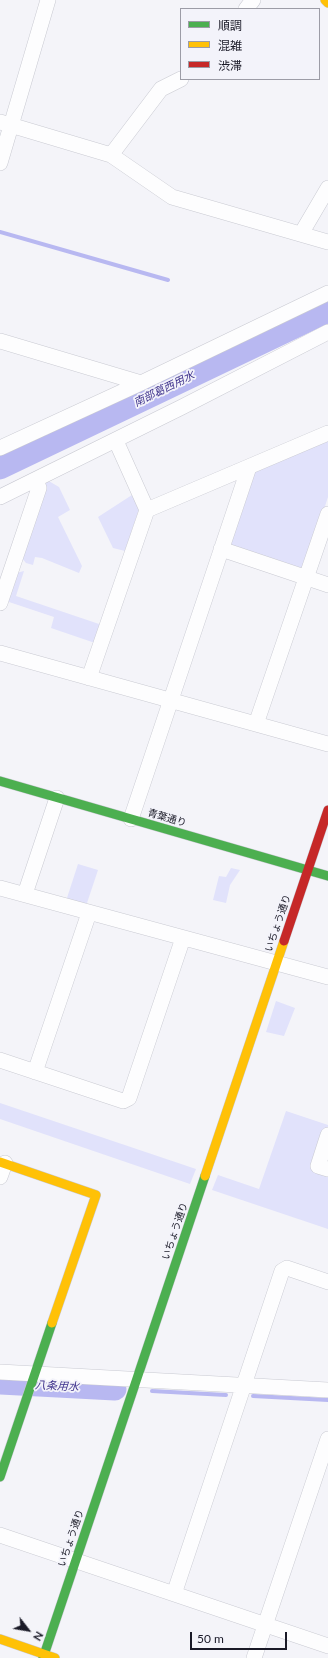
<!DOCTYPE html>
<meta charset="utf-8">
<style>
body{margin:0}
#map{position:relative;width:328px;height:1658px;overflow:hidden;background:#f4f4f9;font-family:Lato,"Noto Sans JP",sans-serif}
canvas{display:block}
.legend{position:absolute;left:180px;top:8px;width:140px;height:72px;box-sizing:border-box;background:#f3f3fa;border:1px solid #9c9ca6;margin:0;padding:5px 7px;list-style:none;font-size:12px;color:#1a1a27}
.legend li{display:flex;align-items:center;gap:8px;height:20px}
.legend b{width:20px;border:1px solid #9c9ca6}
.north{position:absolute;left:8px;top:1610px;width:40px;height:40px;-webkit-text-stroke:3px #f3f3fa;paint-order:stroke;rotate:121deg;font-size:11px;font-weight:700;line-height:16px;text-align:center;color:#1a1a27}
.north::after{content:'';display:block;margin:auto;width:14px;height:18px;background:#1a1a27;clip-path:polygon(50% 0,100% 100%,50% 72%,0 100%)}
.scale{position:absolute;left:190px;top:1632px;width:97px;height:18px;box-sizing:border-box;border:2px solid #1a1a27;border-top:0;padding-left:5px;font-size:12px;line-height:14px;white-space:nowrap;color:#1a1a27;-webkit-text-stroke:3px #f3f3fa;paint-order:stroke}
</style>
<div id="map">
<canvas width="328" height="1658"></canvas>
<ul class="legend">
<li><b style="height:5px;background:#4caf50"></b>順調</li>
<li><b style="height:5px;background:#ffc107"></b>混雑</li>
<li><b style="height:5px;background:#c62828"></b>渋滞</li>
</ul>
<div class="north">N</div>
<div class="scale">50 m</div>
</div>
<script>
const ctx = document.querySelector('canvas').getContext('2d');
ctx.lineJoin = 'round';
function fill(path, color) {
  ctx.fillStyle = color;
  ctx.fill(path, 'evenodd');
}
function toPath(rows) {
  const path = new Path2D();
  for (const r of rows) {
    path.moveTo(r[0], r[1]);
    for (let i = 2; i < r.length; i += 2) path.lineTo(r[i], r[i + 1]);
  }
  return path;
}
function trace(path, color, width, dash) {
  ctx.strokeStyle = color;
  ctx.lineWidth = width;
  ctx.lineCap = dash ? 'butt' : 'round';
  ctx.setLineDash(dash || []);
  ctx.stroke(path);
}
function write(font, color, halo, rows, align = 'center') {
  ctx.font = font + ' Lato,"Noto Sans JP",sans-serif';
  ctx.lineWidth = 3.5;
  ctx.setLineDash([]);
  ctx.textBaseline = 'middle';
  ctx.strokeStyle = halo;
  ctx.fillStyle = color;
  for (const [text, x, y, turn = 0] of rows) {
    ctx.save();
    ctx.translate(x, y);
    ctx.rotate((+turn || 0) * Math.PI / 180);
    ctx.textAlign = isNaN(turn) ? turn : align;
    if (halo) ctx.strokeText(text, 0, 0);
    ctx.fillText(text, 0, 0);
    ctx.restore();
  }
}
const green = toPath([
 [328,439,328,497,305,567,298,570,233,548,230,542,254,470],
 [47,480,59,487,70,510,58,517,82,566,79,573,42,558,35,557,33,565,26,563,21,557],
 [132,495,139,509,125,551,113,548,98,517],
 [24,571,16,596,102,625,95,643,51,628,54,617,6,601,16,573],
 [78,864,98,870,86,906,66,901],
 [231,868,240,870,230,885,226,903,213,900,219,876,226,877],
 [276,1001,295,1008,284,1036,266,1032],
 [0,1103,196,1169,190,1184,0,1119],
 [286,1111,328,1125,328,1229,212,1190,218,1175,259,1189]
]);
const stream = toPath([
 [0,232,168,280],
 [152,1391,226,1395],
 [253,1396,328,1400]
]);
const river = toPath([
 [0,468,328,311],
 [0,1383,115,1389]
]);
const street = toPath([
 [246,9,253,0],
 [0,122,111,155,172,197,328,242],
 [111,155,161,89,181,79],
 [0,163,48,0],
 [301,234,328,188],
 [0,341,141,383],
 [116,441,147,510,328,433],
 [0,448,141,383,328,293],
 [0,497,182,407,328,332],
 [221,549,328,585],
 [0,603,39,488,36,480],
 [0,653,328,744],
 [89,678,147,510],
 [256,724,328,514],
 [131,819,249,467],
 [0,888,328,977],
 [25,894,57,798],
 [0,1060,123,1101,129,1098,183,938],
 [35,1072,89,913],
 [328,1135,318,1166,328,1169],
 [0,1177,5,1163],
 [0,1372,328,1390],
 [0,1535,328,1646],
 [174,1594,282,1271,287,1268,328,1282],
 [254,1658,328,1439]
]);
const fast = toPath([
 [0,781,328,876],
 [0,1477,52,1323],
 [43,1658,205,1176]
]);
const slow = toPath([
 [325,0,328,3],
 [0,1162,96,1195,52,1323],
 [205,1176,284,941],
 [0,1639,55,1658]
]);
const jam = toPath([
 [284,941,328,810]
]);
const streetNames = [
 ["青葉通り",167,818,16],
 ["いちょう通り",278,923,-71],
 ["いちょう通り",175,1231,-71],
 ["いちょう通り",71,1538,-71]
];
const waterNames = [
 ["南部葛西用水",164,389,-26],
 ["八条用水",57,1386,3]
];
fill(green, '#e1e2fb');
trace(stream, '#b8b8f1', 4);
trace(river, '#b8b8f1', 23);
trace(street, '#c9cad2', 16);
trace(fast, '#c9cad2', 10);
trace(slow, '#c9cad2', 10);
trace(jam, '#c9cad2', 10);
trace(street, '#fdfdfe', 15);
trace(fast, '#4caf50', 9);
trace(slow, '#ffc107', 9);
trace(jam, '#c62828', 9);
write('10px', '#1a1a27', '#f3f3fa', streetNames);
write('italic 11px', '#3e328c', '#f3f3fa', waterNames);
</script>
